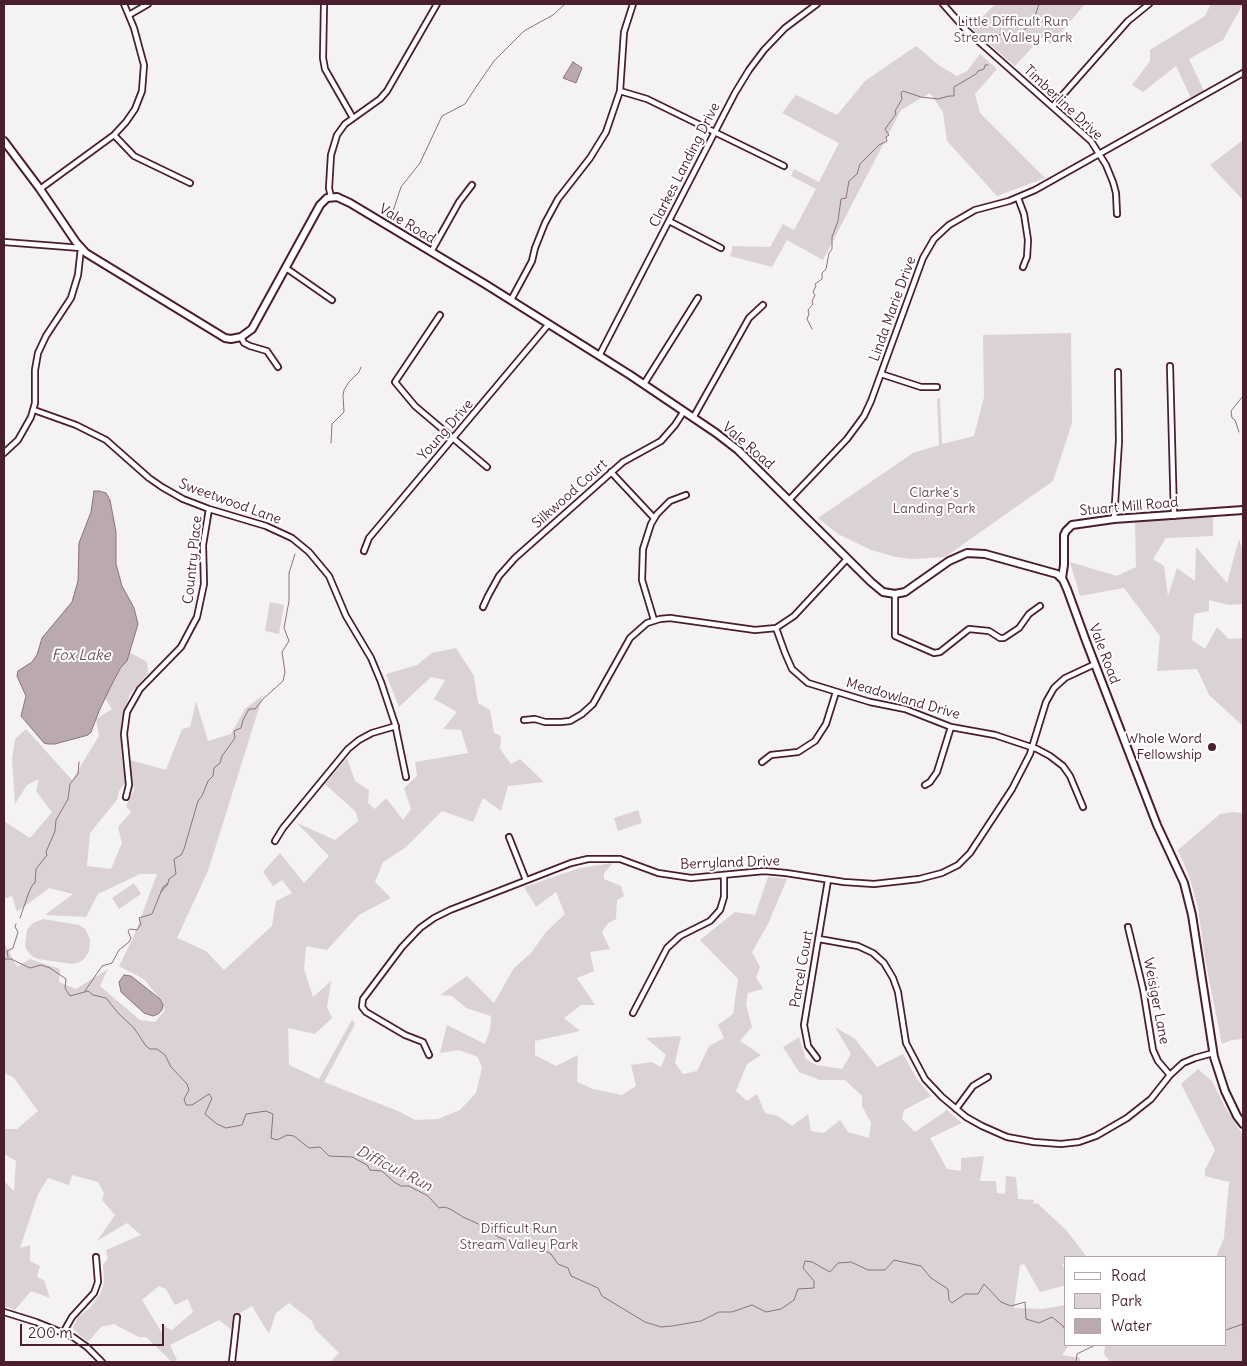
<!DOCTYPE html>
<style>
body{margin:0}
#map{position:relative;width:1247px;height:1366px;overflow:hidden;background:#f4f2f2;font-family:Delius,sans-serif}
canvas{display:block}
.frame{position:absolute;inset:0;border:5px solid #4a1f2b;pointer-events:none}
.legend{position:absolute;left:1064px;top:1256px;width:162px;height:90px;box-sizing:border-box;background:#fff;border:1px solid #b7a5aa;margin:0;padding:6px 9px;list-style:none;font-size:15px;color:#4a1f2b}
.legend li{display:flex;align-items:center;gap:10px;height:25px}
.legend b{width:25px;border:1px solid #b7a5aa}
.scale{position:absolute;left:20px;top:1324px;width:144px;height:22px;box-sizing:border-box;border:2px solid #4a1f2b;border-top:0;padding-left:6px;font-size:15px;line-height:18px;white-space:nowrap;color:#4a1f2b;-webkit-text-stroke:4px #fff;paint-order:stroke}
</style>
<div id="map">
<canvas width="1247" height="1366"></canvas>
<div class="frame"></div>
<ul class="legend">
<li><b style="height:6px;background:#fff"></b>Road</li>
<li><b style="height:14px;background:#dbd2d5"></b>Park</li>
<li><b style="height:14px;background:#baa9ae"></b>Water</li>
</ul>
<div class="scale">200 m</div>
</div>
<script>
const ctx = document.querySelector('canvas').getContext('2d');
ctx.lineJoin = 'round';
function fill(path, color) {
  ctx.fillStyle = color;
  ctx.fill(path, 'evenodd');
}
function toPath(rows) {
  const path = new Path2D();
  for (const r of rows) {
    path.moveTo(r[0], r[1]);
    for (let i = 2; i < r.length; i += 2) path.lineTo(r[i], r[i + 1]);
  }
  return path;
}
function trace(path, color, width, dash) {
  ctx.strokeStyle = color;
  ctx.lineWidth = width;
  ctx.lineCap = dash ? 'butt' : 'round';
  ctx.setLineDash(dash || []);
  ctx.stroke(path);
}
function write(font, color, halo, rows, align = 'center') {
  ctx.font = font + ' Delius,sans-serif';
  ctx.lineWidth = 4;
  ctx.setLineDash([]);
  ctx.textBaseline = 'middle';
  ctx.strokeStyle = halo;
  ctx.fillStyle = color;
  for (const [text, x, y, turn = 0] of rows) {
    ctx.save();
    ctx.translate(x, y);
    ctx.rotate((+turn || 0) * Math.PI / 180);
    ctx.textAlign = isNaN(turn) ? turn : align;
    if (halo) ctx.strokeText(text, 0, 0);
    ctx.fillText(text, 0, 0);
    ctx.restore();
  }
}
const green = toPath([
 [996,4,1085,4,1051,44,1042,37,1015,66,972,29,991,8],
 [1211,4,1243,4,1223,40,1189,59,1204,91,1191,98,1176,66,1143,92,1132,85,1150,61,1150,50,1205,16],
 [916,46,940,66,957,76,967,71,980,54,997,69,975,94,980,113,1045,178,997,196,947,141,943,112,930,93,901,110,823,260,787,240,772,267,730,256,732,251,732,246,770,247,783,224,794,230,816,189,791,176,794,169,819,182,839,143,782,113,796,95,837,115,865,81],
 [1243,140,1243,203,1241,198,1210,165],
 [1071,333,1072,423,1053,481,945,557,913,559,896,557,871,550,838,534,818,518,913,453,939,445,937,399,940,398,942,444,974,436,984,397,983,335],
 [1213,517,1213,536,1166,538,1153,559,1164,566,1168,596,1177,568,1195,581,1196,547,1227,583,1239,539,1243,551,1243,604,1229,605,1209,600,1209,611,1194,614,1192,640,1205,649,1217,627,1229,639,1243,638,1243,726,1209,695,1197,669,1157,671,1160,636,1124,588,1080,596,1070,562,1117,576,1136,567,1135,521],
 [270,602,284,605,279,634,265,631],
 [456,648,474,676,478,703,490,710,494,733,501,736,500,749,511,764,520,759,544,782,508,786,501,811,483,798,473,822,442,811,405,848,383,862,375,882,391,898,359,915,327,950,306,946,304,969,313,997,331,981,327,1007,332,1018,315,1034,288,1028,289,1065,319,1079,352,1020,355,1024,324,1082,398,1111,415,1120,438,1119,460,1110,476,1093,482,1068,478,1057,459,1050,440,1053,447,1025,485,1044,490,1030,491,1016,466,1008,452,996,440,995,467,976,494,1003,514,968,531,953,546,932,565,914,556,892,536,907,524,887,580,868,613,863,604,873,604,879,621,886,624,896,617,900,616,919,608,923,602,932,610,949,590,952,594,971,577,978,595,1005,581,1005,564,1018,580,1031,535,1041,535,1055,556,1066,578,1055,577,1082,593,1089,622,1095,636,1086,631,1065,651,1062,661,1067,666,1055,646,1038,681,1036,675,1063,683,1074,697,1071,709,1046,724,1038,718,1025,733,1014,738,979,700,940,735,912,755,915,768,877,787,879,768,924,752,952,760,967,756,977,763,989,748,993,746,1004,752,1027,740,1041,761,1055,747,1064,736,1091,747,1101,757,1094,765,1113,778,1116,792,1126,808,1114,811,1131,824,1133,840,1120,848,1132,869,1138,871,1123,862,1106,862,1096,845,1080,820,1080,799,1072,783,1047,799,1037,806,1059,816,1065,842,1069,851,1054,835,1027,855,1039,877,1067,903,1054,917,1079,931,1096,904,1110,902,1119,915,1132,947,1110,962,1123,930,1138,947,1169,961,1171,961,1158,984,1156,980,1181,996,1181,997,1193,1005,1194,1006,1176,1016,1177,1018,1199,1034,1200,1033,1204,1037,1203,1066,1230,1087,1257,1066,1257,1066,1264,1062,1264,1066,1272,1066,1285,1040,1292,1024,1264,1020,1265,1014,1308,1042,1309,1066,1305,1066,1345,1069,1345,1062,1355,1080,1358,1080,1362,330,1362,339,1353,315,1329,312,1321,289,1303,276,1313,269,1334,252,1306,240,1313,233,1331,219,1320,170,1345,177,1360,172,1362,146,1337,139,1337,114,1324,101,1327,88,1342,74,1330,73,1327,78,1317,91,1307,101,1292,104,1282,103,1265,108,1258,106,1250,141,1235,127,1223,97,1241,115,1215,102,1200,104,1193,98,1182,72,1175,69,1185,48,1178,38,1194,20,1248,30,1245,30,1261,40,1266,37,1277,44,1280,50,1298,31,1291,15,1310,4,1306,4,1181,14,1191,16,1161,4,1154,4,1129,17,1129,38,1111,13,1077,4,1073,4,942,17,967,30,959,60,969,59,982,76,989,108,969,100,986,140,1020,155,1022,165,1010,160,999,144,979,119,966,134,936,157,874,140,874,98,894,86,917,45,915,73,894,49,888,17,912,12,896,4,899,4,821,30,838,52,812,36,791,39,779,27,785,15,804,12,759,15,739,26,729,72,780,99,736,96,719,112,709,105,698,121,667,127,661,129,652,147,662,148,673,130,694,122,719,121,750,125,783,119,791,117,800,90,833,87,866,111,869,122,843,118,827,131,812,126,806,134,790,130,760,166,770,182,729,190,727,196,701,208,741,231,734,245,709,263,695,208,871,177,938,206,951,224,970,272,926,276,901,292,893,282,880,273,886,263,872,280,853,304,883,329,856,297,823,335,840,358,821,356,812,325,784,347,758,355,781,369,790,368,803,375,809,386,798,403,820,411,809,404,788,417,776,415,762,468,753,461,730,443,729,457,712,434,699,445,680,431,677,399,707,386,674,417,665,432,653],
 [159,1286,166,1289,175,1305,188,1299,193,1312,172,1330,162,1325,162,1333,142,1300],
 [638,810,642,823,618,831,614,818],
 [1233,812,1243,813,1243,1039,1232,1040,1222,1044,1205,959,1198,907,1189,876,1178,850,1220,814],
 [134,883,141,894,119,909,112,898],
 [43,919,79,925,85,929,90,939,89,951,85,958,80,962,73,964,38,959,32,956,26,949,25,945,27,930,33,923],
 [1198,1069,1212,1081,1225,1107,1243,1135,1243,1362,1110,1362,1104,1354,1105,1345,1226,1345,1226,1257,1216,1257,1224,1238,1229,1182,1205,1176,1205,1170,1215,1150,1181,1084]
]);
const water = toPath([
 [573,62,582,68,576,83,563,78,573,62],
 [94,491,99,491,106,493,110,500,116,532,116,564,122,586,134,608,138,624,127,661,121,667,111,686,99,711,91,732,88,735,55,744,48,744,44,743,21,716,26,696,17,676,18,671,32,662,37,655,42,638,72,602,78,581,79,543,91,512,94,491],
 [124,975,131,976,160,999,163,1005,162,1010,158,1014,153,1016,144,1013,121,992,119,982,124,975]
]);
const stream = toPath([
 [998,37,1000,34,1010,37,1025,30,1036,13,1039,4],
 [393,211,401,187,420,163,442,116,465,104,476,87,494,61,524,31,553,15,565,4],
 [812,329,807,319,809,314,808,310,813,304,812,301,815,295,813,292,816,286,815,284,822,279,822,273,826,269,829,253,832,249,832,237,838,221,841,199,846,198,849,181,857,174,860,164,879,145,887,141,886,137,889,135,885,129,896,114,895,111,902,99,901,93,903,91,921,97,938,99,949,96,954,96,954,87,976,74,978,71,984,69,985,65,988,65],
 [1239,432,1235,420,1232,418,1231,411,1243,396],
 [331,443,332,424,344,412,343,396,344,390,349,382,359,372,361,367],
 [161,892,168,884],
 [20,918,29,892,33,884,35,883,36,869,47,855,46,852,55,831,56,820,68,799,70,784,78,774,79,762],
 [8,957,7,951,13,948,18,932,15,927,16,924],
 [4,959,11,959,30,968,41,965,50,968,66,979,65,988,70,996,88,991,93,995,106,998,119,1014,134,1028,146,1046,150,1049,157,1049,165,1055,171,1067,187,1084,189,1090,184,1099,186,1105,192,1105,209,1094,212,1098,205,1114,217,1124,226,1128,242,1125,246,1114,266,1111,273,1114,271,1138,277,1140,287,1135,294,1136,309,1148,320,1147,329,1156,352,1157,367,1165,370,1170,382,1171,394,1182,401,1186,409,1186,428,1196,439,1208,445,1207,452,1210,463,1217,485,1227,498,1237,531,1249,544,1250,551,1254,558,1264,568,1268,571,1276,598,1288,602,1296,645,1322,661,1327,672,1326,701,1321,719,1312,732,1312,752,1305,766,1312,781,1309,794,1300,798,1289,814,1288,814,1281,803,1268,805,1261,812,1262,830,1272,838,1263,851,1262,868,1270,885,1270,894,1260,921,1266,931,1278,948,1289,949,1300,952,1303,965,1294,978,1294,984,1284,1001,1302,1011,1306,1025,1302,1026,1319,1039,1323,1052,1317,1063,1326,1066,1332],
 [85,991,102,966,112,963,119,950,129,942,131,938,128,931,130,929,137,930,141,924,139,918,152,914,163,887,168,883,169,879,176,874,174,859,181,855,184,849,198,801,202,796,208,781,213,776,214,768,220,763,222,756,235,738,234,731,241,728,243,720,249,709,255,709,263,699,283,681,285,672,282,652,289,641,284,628,289,601,289,573,295,554],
 [1226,1330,1243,1324],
 [1076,1362,1077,1354,1095,1345]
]);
const minor = toPath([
 [324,4,323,58,325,69,353,118],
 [943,4,966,30,1091,141,1106,165,1113,182,1116,193,1117,214],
 [129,15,148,4],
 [620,91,647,99,784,166],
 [1053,106,1128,21,1149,4],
 [114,135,134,156,190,183],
 [40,189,114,135,126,122,135,109,142,91,144,65,134,28,124,4],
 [331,197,329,188,331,155,337,135,345,124,380,99,387,91,437,4],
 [1018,198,1024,214,1028,240,1027,257,1023,267],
 [669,221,721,248],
 [4,242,81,248,78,275,71,298,46,336,38,353,35,370,35,403,31,417,18,440,4,453],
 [431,252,459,202,472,185],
 [286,268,332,300],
 [511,300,532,261,535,248,545,223,558,199,590,158,606,132,620,91,624,32,633,4],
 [440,315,395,382,415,406,487,467],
 [241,337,244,343,250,346,267,351,278,367],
 [599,356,735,93,749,70,764,50,785,28,817,4],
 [1170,366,1174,516],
 [881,374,921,387,937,387],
 [644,384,698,298],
 [34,410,76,425,106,440,149,478,162,487,183,499,209,509,266,526,292,538,309,552,329,576,346,616,371,658,381,682,395,724,406,777],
 [693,418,749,318,763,305],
 [611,472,654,518],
 [789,500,847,439,864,416,871,401,923,258,934,239,949,225,975,210,1009,201,1035,190,1243,73],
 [1114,519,1119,441,1118,372],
 [364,551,369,538,548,325],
 [895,594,895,636,934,653,940,652,969,629,989,631,1000,638,1004,638,1019,628,1029,614,1040,606],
 [483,607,488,596,499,576,515,558,623,462,661,441,675,425,684,411],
 [654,620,642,580,643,549,651,524,657,514,670,501,686,495],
 [776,628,785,653,792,669,808,683,870,702,905,709,951,727,995,735,1037,749,1050,756,1063,766,1070,776,1083,807],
 [524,720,535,719,545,722,561,722,570,721,582,714,593,704,630,638,647,623,660,619,670,618,755,630,776,628,794,616,847,559],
 [762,762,771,755,798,752,815,741,826,724,836,692],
 [925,785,930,782,937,772,951,727],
 [126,797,129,785,124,734,127,712,140,689,181,647,197,617,204,584,203,545,209,509],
 [509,837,526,880],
 [275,841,283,828,348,749,359,740,372,733,396,726],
 [1128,927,1143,989,1153,1050,1158,1061,1170,1075],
 [819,939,858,946,873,953,884,963,893,978,898,992,906,1043,925,1079,942,1097,966,1117,982,1126,1007,1137,1034,1142,1061,1144,1079,1142,1096,1136,1127,1118,1151,1099,1170,1075,1183,1063,1195,1058,1213,1053],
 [633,1013,667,948,680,936,710,921,720,910,724,897,724,875],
 [429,1055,423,1042,405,1035,366,1012,362,1007,363,999,402,947,420,928,434,918,450,910,571,863,588,859,620,859,658,873,691,878,764,871,786,873,844,882,874,884,919,879,942,873,958,865,970,853,1012,789,1030,754,1046,702,1054,688,1065,678,1095,664],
 [817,1058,808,1046,804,1025,828,880],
 [956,1109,973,1086,988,1077],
 [4,1312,36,1322,73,1337,87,1347,102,1362],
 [63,1333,72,1317,94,1293,98,1282,96,1257],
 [232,1362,237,1317]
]);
const secondary = toPath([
 [4,141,40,189,76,242,86,253,225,338,231,339,241,337,252,329,320,205,327,198,337,197,350,203,485,284,630,375,716,433,738,450,871,582,883,592,895,594,905,592,949,561,967,553,985,554,1057,574,1063,580,1067,589,1086,641,1157,825,1184,883,1192,915,1214,1057,1225,1091,1237,1116,1243,1124],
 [1062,578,1064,565,1064,535,1066,531,1072,525,1114,519,1243,510]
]);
const markers = [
 [1212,747,5,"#4a1f2b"]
];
const parkNames = [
 ["Little Difficult Run",1013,22],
 ["Stream Valley Park",1013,38],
 ["Clarke's",934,493],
 ["Landing Park",934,509],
 ["Difficult Run",519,1229],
 ["Stream Valley Park",519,1245]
];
const streetNames = [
 ["Timberline Drive",1063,103,43],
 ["Clarkes Landing Drive",685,165,-63],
 ["Vale Road",407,224,31],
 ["Linda Marie Drive",893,309,-70],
 ["Young Drive",446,430,-49],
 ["Vale Road",748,446,41],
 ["Silkwood Court",570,494,-42],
 ["Sweetwood Lane",230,502,20],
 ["Stuart Mill Road",1129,507,-5],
 ["Country Place",193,560,-84],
 ["Vale Road",1104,654,69],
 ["Meadowland Drive",903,699,16],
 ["Berryland Drive",730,863,-2],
 ["Parcel Court",802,969,-80],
 ["Weisiger Lane",1156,1001,79]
];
const poiNames = [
 ["Whole Word",1202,739],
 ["Fellowship",1202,755]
];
const waterNames = [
 ["Fox Lake",81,656],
 ["Difficult Run",394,1169,27]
];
fill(green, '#dbd2d5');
fill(water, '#baa9ae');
trace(water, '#8d727a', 1);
trace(stream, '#8d727a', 1);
trace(minor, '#4a1f2b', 8);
trace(secondary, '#4a1f2b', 10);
trace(minor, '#fff', 4.5);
trace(secondary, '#fff', 6);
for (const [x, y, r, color] of markers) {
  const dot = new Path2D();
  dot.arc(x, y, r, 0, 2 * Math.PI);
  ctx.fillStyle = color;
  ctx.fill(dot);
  trace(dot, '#fff', 2);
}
write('14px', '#6e4c56', '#fff', parkNames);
write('14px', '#4a1f2b', '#fff', streetNames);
write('14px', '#4a1f2b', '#fff', poiNames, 'right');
write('italic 15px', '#714f59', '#fff', waterNames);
</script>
